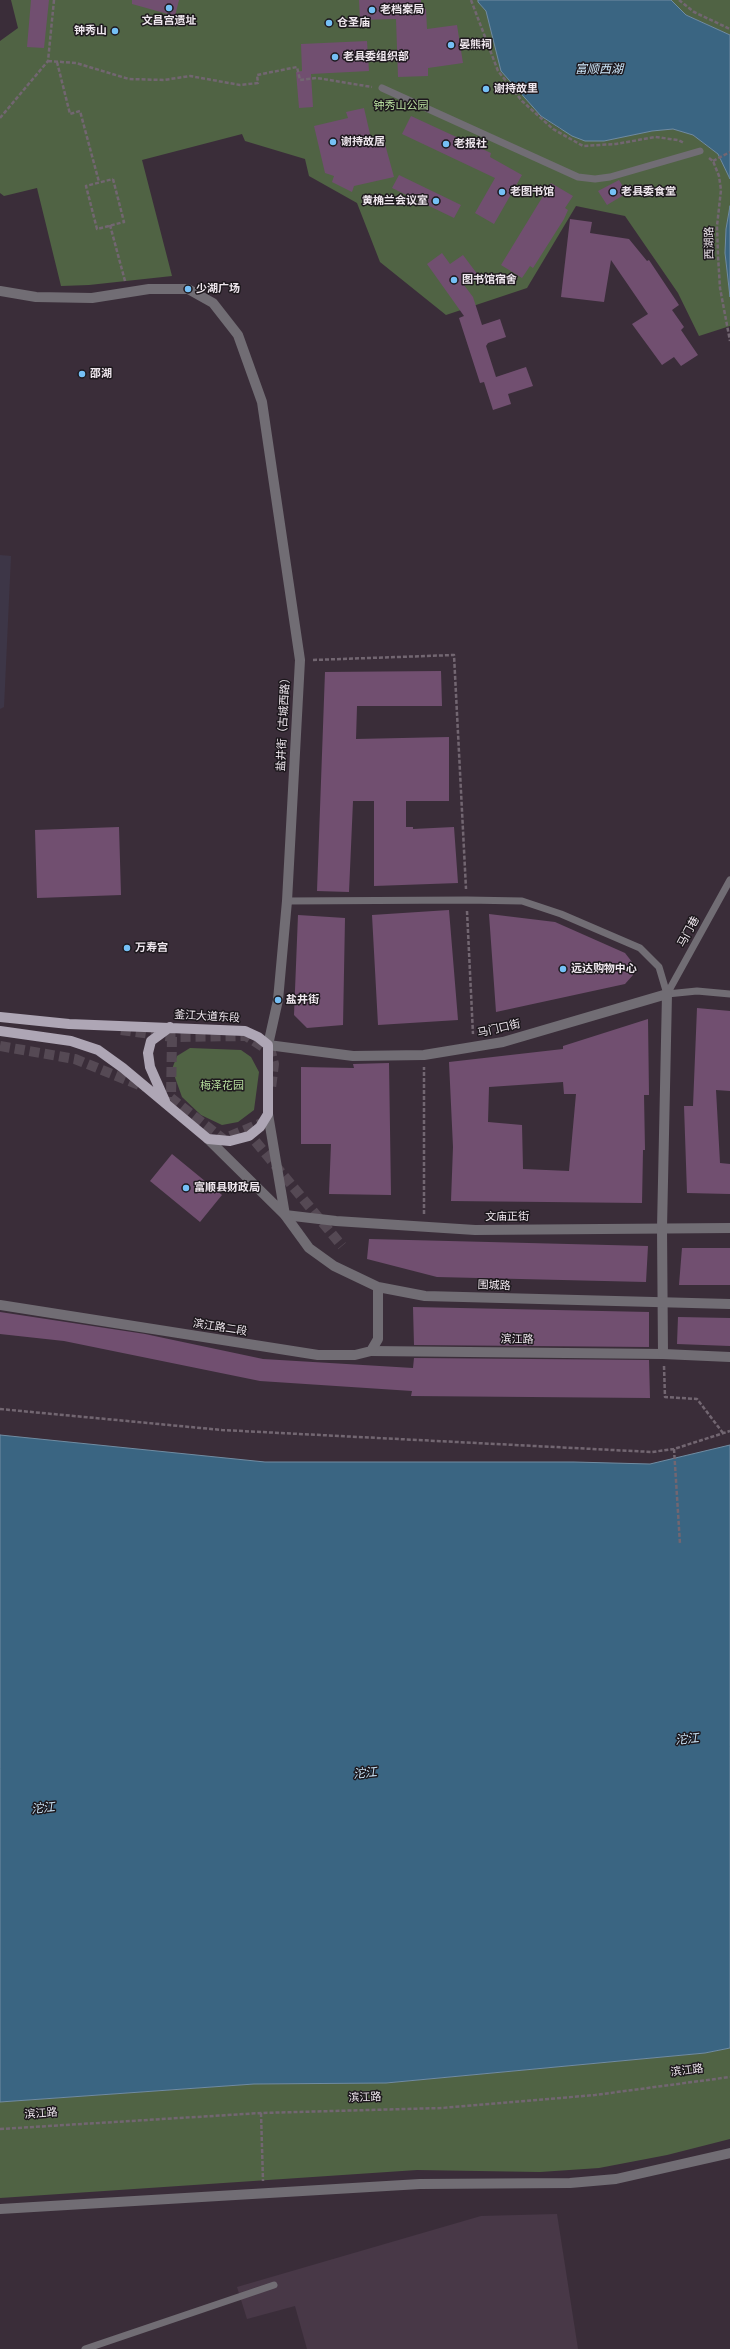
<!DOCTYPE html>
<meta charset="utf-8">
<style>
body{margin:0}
canvas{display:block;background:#3a2d39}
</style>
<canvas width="730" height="2349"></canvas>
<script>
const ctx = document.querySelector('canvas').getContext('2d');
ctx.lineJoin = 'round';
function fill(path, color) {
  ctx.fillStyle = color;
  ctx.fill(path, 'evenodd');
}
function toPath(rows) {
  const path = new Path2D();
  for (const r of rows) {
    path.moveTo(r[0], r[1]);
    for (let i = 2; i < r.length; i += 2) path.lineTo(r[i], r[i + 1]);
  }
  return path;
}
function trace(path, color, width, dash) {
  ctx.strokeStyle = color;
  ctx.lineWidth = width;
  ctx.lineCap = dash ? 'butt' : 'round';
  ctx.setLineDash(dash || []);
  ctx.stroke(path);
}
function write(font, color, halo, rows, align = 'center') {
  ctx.font = font + ' Roboto,"Noto Sans SC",sans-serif';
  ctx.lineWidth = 3;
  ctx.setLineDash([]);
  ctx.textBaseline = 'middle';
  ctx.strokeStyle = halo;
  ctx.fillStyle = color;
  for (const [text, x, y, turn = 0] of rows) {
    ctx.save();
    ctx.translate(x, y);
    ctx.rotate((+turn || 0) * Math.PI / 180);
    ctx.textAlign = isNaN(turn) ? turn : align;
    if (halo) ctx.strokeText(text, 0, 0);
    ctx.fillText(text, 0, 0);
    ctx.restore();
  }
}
const built = toPath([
 [557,2214,578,2349,307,2349,295,2306,247,2319,237,2287,481,2216]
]);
const education = toPath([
 [0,555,11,556,4,707,0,709]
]);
const green = toPath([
 [11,0,478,0,478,2,486,11,501,71,541,116,560,129,604,141,652,131,673,129,693,135,718,154,730,179,730,206,726,229,725,253,730,297,730,326,699,336,678,293,625,216,576,206,527,288,446,315,380,262,357,203,309,176,305,159,245,141,242,134,142,160,172,276,89,285,61,286,37,188,4,196,0,193,0,41,18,28],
 [671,0,730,0,730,35,686,15],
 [190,1048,241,1050,251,1057,259,1072,254,1110,238,1122,222,1125,201,1115,182,1097,172,1069,177,1056],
 [730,2048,730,2139,667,2155,599,2168,540,2172,417,2170,0,2198,0,2102,254,2084,386,2083,705,2053]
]);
const water = toPath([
 [478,0,671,0,686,15,730,35,730,179,718,154,693,135,673,129,652,131,604,141,585,141,572,136,541,116,501,71,486,11,478,2,478,0],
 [730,206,730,297,725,253,726,229,730,206],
 [0,1435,265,1462,574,1462,650,1464,730,1445,730,2048,705,2053,386,2083,254,2084,0,2102,0,1435]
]);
const building = toPath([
 [31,0,49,0,44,48,27,47],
 [132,0,179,0,175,16,132,4],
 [359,0,421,0,421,9,426,9,427,29,457,25,463,63,428,68,428,76,398,77,396,19,360,20],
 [367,41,369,71,311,74,313,107,299,108,296,72,302,71,301,44],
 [364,108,373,147,385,144,394,177,354,186,352,192,332,182,334,176,325,173,314,126,348,118,346,112],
 [411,116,491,153,490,157,522,175,494,224,475,213,495,178,402,134],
 [399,175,461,205,454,218,392,188],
 [619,180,627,193,607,205,598,191],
 [551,183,573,196,565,208,568,210,564,219,533,268,530,266,522,278,501,265],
 [570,219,592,222,590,233,629,239,647,261,649,260,679,305,672,310,684,327,681,330,698,355,681,366,674,357,662,365,632,324,648,314,611,260,604,302,561,297],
 [442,253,450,264,463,255,478,275,464,285,473,297,482,325,500,319,506,337,488,343,486,346,496,377,526,367,533,386,508,394,511,404,493,410,484,382,480,383,459,318,464,316,427,264],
 [441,671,442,706,357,706,356,739,449,737,449,801,406,801,406,827,413,827,413,829,454,827,458,883,374,886,374,801,353,801,349,892,317,891,325,672],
 [119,827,121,895,37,898,35,830],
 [449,910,458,1020,378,1025,372,915],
 [489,914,555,922,625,953,632,962,633,975,625,984,496,1012],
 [298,915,345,918,343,1025,307,1028,294,1015],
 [697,1008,730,1011,730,1091,716,1090,720,1163,730,1164,730,1194,687,1193,684,1106,693,1106],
 [648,1019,649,1095,644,1095,645,1150,643,1150,642,1203,451,1201,453,1147,449,1062,563,1049,563,1046],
 [563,1082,564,1094,576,1094,569,1171,523,1169,522,1125,488,1122,489,1087],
 [389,1063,391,1195,329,1194,331,1144,301,1144,301,1067,354,1068,353,1064],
 [172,1154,222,1195,200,1222,150,1181],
 [369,1239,648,1246,646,1282,437,1277,367,1259],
 [682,1248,730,1248,730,1285,679,1285],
 [413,1307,649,1312,649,1347,414,1345],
 [0,1312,145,1334,263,1359,413,1368,414,1358,649,1360,650,1398,411,1396,412,1391,260,1381,64,1341,0,1334],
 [678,1317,730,1318,730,1346,677,1344]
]);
const pedestrianTunnel = toPath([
 [121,1030,172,1037,246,1036,271,1052,274,1064,271,1088],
 [172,1037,171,1098,223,1139,264,1122],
 [0,1046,75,1059,144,1087],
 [246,1130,342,1246]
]);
const path = toPath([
 [471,0,498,71,522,101,553,129,583,146,616,144,655,137,678,140,684,143],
 [679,0,694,12,730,29],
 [48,61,76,63,129,79,164,80,190,76,240,85,258,83,257,75,297,67,300,80,317,78,372,87],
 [57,62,70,114,80,111,99,182],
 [0,118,48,61,54,0],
 [709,158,713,161,719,176,721,190,717,226,718,256,720,288,730,341],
 [713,161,730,152],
 [113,179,124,222,97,229,86,186,113,179],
 [110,225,125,281],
 [313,660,454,655,466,889],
 [467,911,473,1034],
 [424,1214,424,1067],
 [664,1366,665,1397,697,1399,723,1433],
 [0,1409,222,1430,652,1452,674,1449,730,1431],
 [674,1449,680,1544],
 [261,2113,263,2181],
 [0,2129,261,2113,442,2108,595,2095,730,2077]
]);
const service = toPath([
 [382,88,578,177,595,179,610,177,700,151],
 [287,901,467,900,522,901,561,914,640,948,659,967,667,994],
 [667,994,730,880],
 [667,994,697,991,730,994],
 [85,2349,274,2285]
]);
const pedestrian = toPath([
 [285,1215,336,1221,475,1230,730,1228]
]);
const minor = toPath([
 [268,1045,353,1056,424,1055,503,1042,667,994,662,1228,663,1354,371,1351],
 [0,2209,420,2184,570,2183,616,2179,730,2153]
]);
const tertiary = toPath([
 [0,291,36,297,92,298,149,289,188,289,213,303,238,335,262,402,300,660,287,901,278,1000,268,1045],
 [268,1114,285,1215],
 [208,1139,285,1215,309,1248,334,1266,378,1287,425,1296,730,1304],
 [0,1305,318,1355,355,1355,371,1351,378,1339,378,1287],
 [663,1354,730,1357]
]);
const primary = toPath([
 [0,1017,69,1024,245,1031,258,1037,268,1045,268,1114,260,1127,249,1136,230,1141,208,1139,123,1068,98,1050,71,1041,0,1031],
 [165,1101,150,1067,148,1053,151,1041,170,1027]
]);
const markers = [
 [169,8,4,"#75c0f6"],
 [372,10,4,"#75c0f6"],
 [329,23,4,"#75c0f6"],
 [115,31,4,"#75c0f6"],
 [451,45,4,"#75c0f6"],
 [335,57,4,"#75c0f6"],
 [486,89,4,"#75c0f6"],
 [333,142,4,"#75c0f6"],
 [446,144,4,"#75c0f6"],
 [502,192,4,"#75c0f6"],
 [613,192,4,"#75c0f6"],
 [436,201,4,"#75c0f6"],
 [454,280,4,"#75c0f6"],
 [188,289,4,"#75c0f6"],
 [82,374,4,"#75c0f6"],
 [127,948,4,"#75c0f6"],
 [563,969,4,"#75c0f6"],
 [278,1000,4,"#75c0f6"],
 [186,1188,4,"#75c0f6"]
];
const poiNames = [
 ["老档案局",380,10],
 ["文昌宫遗址",169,21,"center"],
 ["仓圣庙",337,23],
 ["钟秀山",107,31,"right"],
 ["晏熊祠",459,45],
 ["老县委组织部",343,57],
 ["谢持故里",494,89],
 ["谢持故居",341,142],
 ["老报社",454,144],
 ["老图书馆",510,192],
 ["老县委食堂",621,192],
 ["黄桷兰会议室",428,201,"right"],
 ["图书馆宿舍",462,280],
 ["少湖广场",196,289],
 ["邵湖",90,374],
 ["万寿宫",135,948],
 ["远达购物中心",571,969],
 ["盐井街",286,1000],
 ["富顺县财政局",194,1188]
];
const parkNames = [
 ["钟秀山公园",401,106],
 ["梅泽花园",222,1086]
];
const streetNames = [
 ["西湖路",710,243,-91],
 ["盐井街（古城西路）",284,722,-87],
 ["马门巷",689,932,-61],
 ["釜江大道东段",207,1017,3],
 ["马门口街",499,1029,-13],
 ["文庙正街",507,1217],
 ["围城路",494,1286,2],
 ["滨江路二段",220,1328,9],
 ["滨江路",517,1340,1],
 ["滨江路",687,2071,-7],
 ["滨江路",365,2098,-2],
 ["滨江路",41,2114,-4]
];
const waterNames = [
 ["富顺西湖",599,70],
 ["沱江",687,1740,-6],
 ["沱江",365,1774,-6],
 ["沱江",43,1809,-6]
];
fill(built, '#483847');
fill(education, '#3d3647');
fill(green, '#506344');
fill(water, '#3a6582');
trace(water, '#708ca2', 1);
fill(building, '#714f70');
trace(pedestrianTunnel, '#554954', 10, [10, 5]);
trace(path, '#726671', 2.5, [4, 2]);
trace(service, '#716d74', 7);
trace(pedestrian, '#716d74', 10);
trace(minor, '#716d74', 10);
trace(tertiary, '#716d74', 10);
trace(primary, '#aea6b5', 10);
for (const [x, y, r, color] of markers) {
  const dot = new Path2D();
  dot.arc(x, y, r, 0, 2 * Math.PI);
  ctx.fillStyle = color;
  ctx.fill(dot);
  trace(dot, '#1d181d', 1.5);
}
write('bold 11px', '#efe7ee', '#1d181d', poiNames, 'left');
write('11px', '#bae1a0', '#1d181d', parkNames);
write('11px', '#efe7ee', '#1d181d', streetNames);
write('italic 12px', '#cde7fa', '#1d181d', waterNames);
</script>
